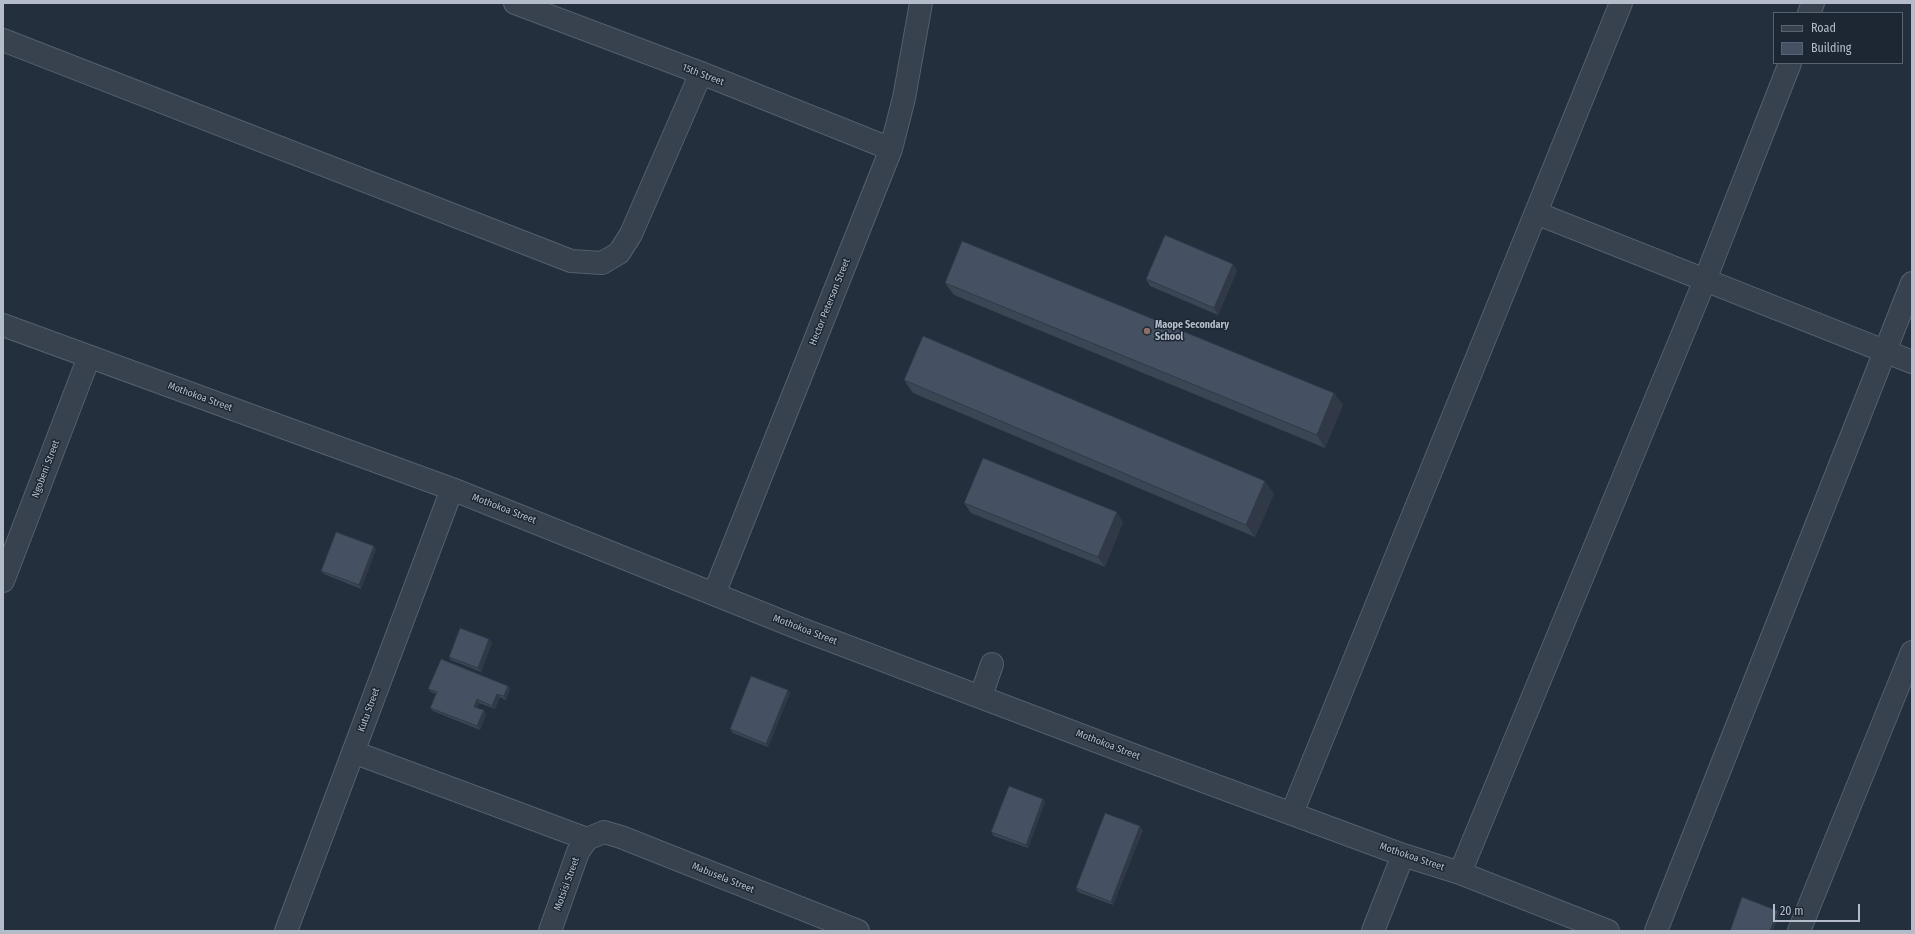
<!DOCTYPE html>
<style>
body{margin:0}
#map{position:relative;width:1915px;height:934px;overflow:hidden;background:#242f3e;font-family:"Fira Sans Condensed",sans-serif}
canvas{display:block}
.frame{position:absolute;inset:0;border:4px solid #b4bcc9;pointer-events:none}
.legend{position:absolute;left:1773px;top:12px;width:130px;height:52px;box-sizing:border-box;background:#1d2633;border:1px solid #59626f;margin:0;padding:5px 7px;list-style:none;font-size:12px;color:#b4bcc9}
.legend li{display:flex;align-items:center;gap:8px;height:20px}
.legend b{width:20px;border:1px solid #59626f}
.scale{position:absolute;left:1773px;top:904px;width:87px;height:18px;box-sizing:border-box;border:2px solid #b4bcc9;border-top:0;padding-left:5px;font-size:12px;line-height:14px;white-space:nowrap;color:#b4bcc9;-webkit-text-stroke:3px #1d2633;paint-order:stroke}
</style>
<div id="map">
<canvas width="1915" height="934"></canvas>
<div class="frame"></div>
<ul class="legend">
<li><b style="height:5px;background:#38414e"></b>Road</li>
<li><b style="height:11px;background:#455162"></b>Building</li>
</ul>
<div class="scale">20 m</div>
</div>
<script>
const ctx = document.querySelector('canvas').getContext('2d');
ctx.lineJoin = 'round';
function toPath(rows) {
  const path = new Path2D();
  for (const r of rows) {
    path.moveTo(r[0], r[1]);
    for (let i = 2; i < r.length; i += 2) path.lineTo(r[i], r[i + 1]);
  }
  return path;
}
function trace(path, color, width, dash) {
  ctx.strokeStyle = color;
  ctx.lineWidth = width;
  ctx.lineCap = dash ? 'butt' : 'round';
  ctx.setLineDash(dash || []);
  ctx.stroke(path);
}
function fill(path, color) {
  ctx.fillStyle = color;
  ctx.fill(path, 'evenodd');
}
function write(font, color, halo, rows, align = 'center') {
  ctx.font = font + ' "Fira Sans Condensed",sans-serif';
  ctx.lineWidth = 3;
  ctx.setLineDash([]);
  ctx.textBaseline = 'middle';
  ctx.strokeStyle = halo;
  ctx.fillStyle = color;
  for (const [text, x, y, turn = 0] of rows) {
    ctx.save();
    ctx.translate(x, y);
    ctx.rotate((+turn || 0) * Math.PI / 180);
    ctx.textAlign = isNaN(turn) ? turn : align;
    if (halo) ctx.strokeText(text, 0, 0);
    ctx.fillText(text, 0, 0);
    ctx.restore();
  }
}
const minor = toPath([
 [515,3,701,73,891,149],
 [1809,13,1813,3],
 [3,40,571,261,602,263,619,253,631,234,701,73],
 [1536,213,1912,362],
 [3,325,452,489,801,629,1141,758,1403,855,1460,873,1608,931],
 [3,581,89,357],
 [714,594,891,149,904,98,921,3],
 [981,696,992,664],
 [353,752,587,839],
 [1292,813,1621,3],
 [587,839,604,832,621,837,858,931],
 [1460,873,1705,280,1790,63],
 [286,931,452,489],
 [550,931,578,852,587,839],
 [1373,931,1403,855],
 [1656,931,1912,283],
 [1799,931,1912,652]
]);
const wall = toPath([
 [1233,264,1237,271,1218,315,1150,286,1146,279],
 [945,283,1334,393,1343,405,1325,448,954,295],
 [904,380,1274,494,1255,537,913,393],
 [964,503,1123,522,1105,567,971,513],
 [376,549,361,589,324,574,321,571],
 [492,642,481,672,451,660,449,657],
 [508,686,510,689,506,700,500,697,495,709,479,703,477,708,486,714,480,730,433,711,430,708,436,694,431,692,428,689],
 [788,690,790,693,768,747,733,733,730,729],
 [1045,802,1028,848,994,836,991,832],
 [1143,830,1113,905,1078,892,1076,888]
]);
const shadedWall = toPath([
 [1233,264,1237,271,1218,315,1214,308],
 [1334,393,1343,405,1325,448,1317,435],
 [1265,481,1274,494,1255,537,1246,525],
 [1117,512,1123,522,1105,567,1098,557],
 [374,546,376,549,361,589,359,585],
 [489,639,492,642,481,672,478,668],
 [508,686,510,689,506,700,504,696],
 [788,690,790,693,768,747,766,744],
 [497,694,500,697,495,709,492,706],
 [477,699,479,703,476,710,474,707],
 [484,710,486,714,480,730,477,726],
 [1043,799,1045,802,1028,848,1026,845],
 [1140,826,1143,830,1113,905,1111,902],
 [1778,911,1780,914,1773,931,1770,931]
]);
const building = toPath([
 [1165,235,1233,264,1214,308,1146,279,1165,235],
 [962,241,1334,393,1317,435,945,283,962,241],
 [923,336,1265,481,1246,525,904,380,923,336],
 [983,458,1117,512,1098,557,964,503,983,458],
 [336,532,374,546,359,585,321,571,336,532],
 [460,628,489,639,478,668,449,657,460,628],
 [441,659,508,686,504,696,497,694,492,706,477,699,474,707,484,710,477,726,430,708,437,692,428,689,441,659],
 [751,676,788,690,766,744,730,729,751,676],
 [1009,786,1043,799,1026,845,991,832,1009,786],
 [1105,813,1140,826,1111,902,1076,888,1105,813],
 [1742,897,1778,911,1770,931,1730,931,1742,897]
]);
const markers = [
 [1147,331,4,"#8d6e63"]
];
const streetNames = [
 ["15th Street",703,75,21],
 ["Hector Peterson Street",830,302,-68],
 ["Mothokoa Street",200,397,20],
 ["Ngobeni Street",46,469,-69],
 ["Mothokoa Street",504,509,21],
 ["Mothokoa Street",805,630,21],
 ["Kutu Street",369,710,-70],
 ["Mothokoa Street",1108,745,21],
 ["Mothokoa Street",1412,857,19],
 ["Mabusela Street",723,878,22],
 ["Motsisi Street",567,884,-70]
];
const poiNames = [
 ["Maope Secondary",1155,325],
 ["School",1155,337]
];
trace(minor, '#565f6c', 24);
trace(minor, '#38414e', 22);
fill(wall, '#3b4654');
fill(shadedWall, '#303945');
fill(building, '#455162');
trace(building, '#303945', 1);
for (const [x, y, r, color] of markers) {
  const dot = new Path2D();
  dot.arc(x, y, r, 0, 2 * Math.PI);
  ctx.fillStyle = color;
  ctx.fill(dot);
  trace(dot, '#1d2633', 1.5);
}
write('10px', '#b4bcc9', '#1d2633', streetNames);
write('bold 10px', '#b4bcc9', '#1d2633', poiNames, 'left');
</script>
